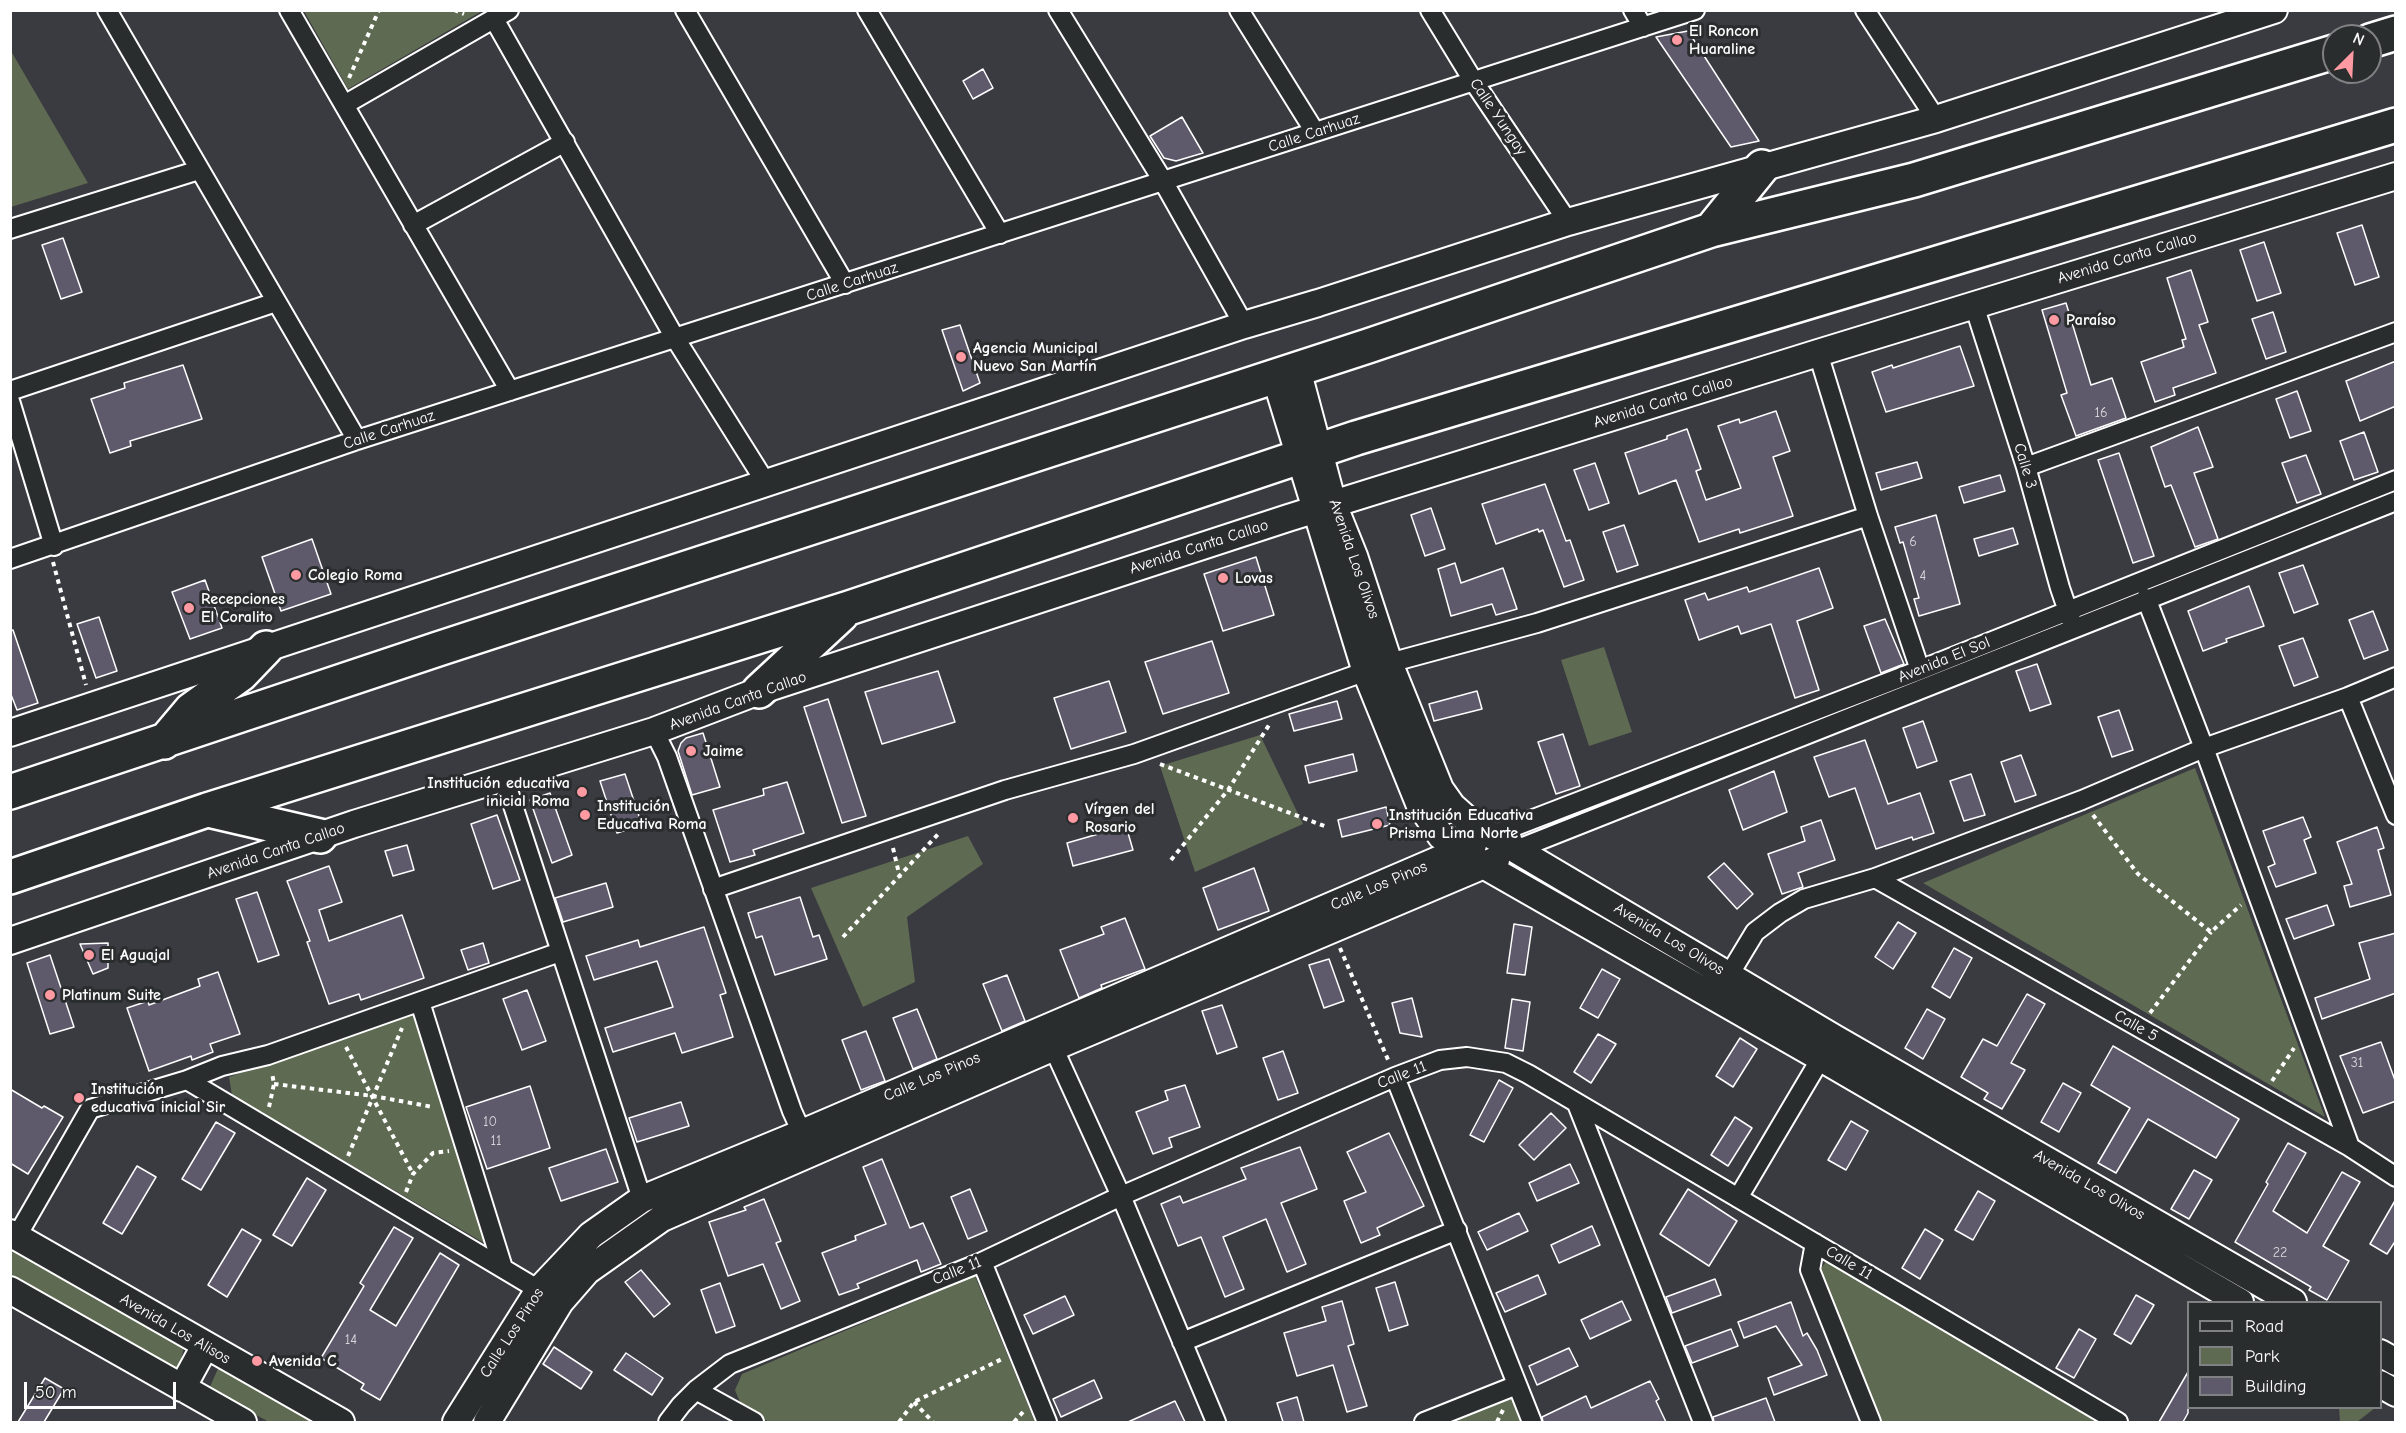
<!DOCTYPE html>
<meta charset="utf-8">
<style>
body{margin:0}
#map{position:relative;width:2406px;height:1433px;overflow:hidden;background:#3a3a41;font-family:"Comic Neue",sans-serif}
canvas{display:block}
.frame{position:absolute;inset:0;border:12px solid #fff;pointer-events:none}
.legend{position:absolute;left:2187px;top:1301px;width:195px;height:108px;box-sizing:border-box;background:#2a2d2e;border:2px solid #7f8182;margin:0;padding:8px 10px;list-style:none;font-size:18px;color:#fff}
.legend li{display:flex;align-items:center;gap:12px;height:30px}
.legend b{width:30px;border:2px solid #7f8182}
.north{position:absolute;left:2322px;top:24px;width:60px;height:60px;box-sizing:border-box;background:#2a2d2e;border:2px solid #7f8182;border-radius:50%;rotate:24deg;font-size:16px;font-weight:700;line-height:24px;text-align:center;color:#fff}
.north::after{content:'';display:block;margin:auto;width:21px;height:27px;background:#ff9aa2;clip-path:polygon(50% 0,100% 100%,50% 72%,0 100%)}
.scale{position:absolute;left:24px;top:1382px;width:152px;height:27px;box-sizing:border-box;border:3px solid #fff;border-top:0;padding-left:8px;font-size:18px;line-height:21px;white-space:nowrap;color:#fff;-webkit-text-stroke:4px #2a2d2e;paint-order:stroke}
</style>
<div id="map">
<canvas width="2406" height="1433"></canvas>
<div class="frame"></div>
<ul class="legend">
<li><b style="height:8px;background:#2a2d2e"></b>Road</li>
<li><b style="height:16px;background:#5e6a51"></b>Park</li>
<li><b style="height:16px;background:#5e5a6c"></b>Building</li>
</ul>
<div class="north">N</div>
<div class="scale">50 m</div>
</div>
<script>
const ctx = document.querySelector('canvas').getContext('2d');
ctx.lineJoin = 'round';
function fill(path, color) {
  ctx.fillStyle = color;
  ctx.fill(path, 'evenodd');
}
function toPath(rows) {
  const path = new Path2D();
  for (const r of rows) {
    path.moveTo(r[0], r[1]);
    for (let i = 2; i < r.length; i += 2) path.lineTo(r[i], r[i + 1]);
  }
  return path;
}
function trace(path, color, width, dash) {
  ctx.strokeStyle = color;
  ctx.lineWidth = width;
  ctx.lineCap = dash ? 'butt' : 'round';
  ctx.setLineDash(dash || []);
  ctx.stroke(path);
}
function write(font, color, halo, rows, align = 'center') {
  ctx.font = font + ' "Comic Neue",sans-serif';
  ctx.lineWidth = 6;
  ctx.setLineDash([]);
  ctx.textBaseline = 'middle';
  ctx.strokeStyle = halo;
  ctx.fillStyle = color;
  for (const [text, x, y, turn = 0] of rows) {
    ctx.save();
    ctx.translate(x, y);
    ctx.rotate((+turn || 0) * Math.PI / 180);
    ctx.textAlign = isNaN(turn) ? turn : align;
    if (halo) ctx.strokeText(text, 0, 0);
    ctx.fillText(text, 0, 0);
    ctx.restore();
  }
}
const green = toPath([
 [304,11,482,11,348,89],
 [11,51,88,183,11,207,10,207],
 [1604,647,1632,732,1589,746,1561,660],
 [1260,735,1303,824,1195,872,1160,766],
 [2195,768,2325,1117,1923,883],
 [968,836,983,864,907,917,915,982,863,1007,811,888],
 [416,1011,484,1243,232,1095,229,1077],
 [11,1247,184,1346,179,1370,11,1274],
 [1827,1260,2103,1422,1880,1422,1819,1271],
 [975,1276,1035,1422,769,1422,742,1407,735,1390,742,1374],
 [220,1364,323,1422,269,1422,209,1389],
 [1513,1396,1523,1422,1448,1422],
 [2339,1408,2375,1408,2357,1422,2340,1422]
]);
const building = toPath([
 [1688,31,1759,141,1731,147,1656,37,1688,31],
 [983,69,993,88,973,99,963,81,983,69],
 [1182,117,1203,153,1176,161,1164,158,1150,136,1182,117],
 [2362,225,2379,277,2355,285,2337,233,2362,225],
 [63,238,82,292,61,299,42,245,63,238],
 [2264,242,2281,293,2257,301,2240,250,2264,242],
 [2191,270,2208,322,2199,325,2216,373,2173,388,2175,395,2155,402,2141,362,2184,347,2182,340,2186,339,2167,278,2191,270],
 [2066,303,2091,385,2112,378,2126,418,2076,436,2061,395,2067,393,2042,310,2066,303],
 [2273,312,2286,352,2266,359,2252,319,2273,312],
 [960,325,980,383,963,391,942,330,960,325],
 [1960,346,1974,386,1886,412,1872,372,1892,365,1893,368,1960,346],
 [2396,361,2396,406,2360,421,2346,381,2396,361],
 [183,365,202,419,130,441,131,446,110,453,91,399,125,388,124,383,183,365],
 [2297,391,2311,431,2290,438,2276,399,2297,391],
 [1776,411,1790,451,1773,457,1793,516,1740,533,1739,529,1699,542,1676,480,1639,494,1625,453,1667,439,1667,436,1687,429,1701,469,1696,471,1706,500,1741,488,1718,426,1739,419,1740,423,1776,411],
 [2198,427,2213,467,2194,473,2218,539,2195,547,2171,485,2165,487,2151,447,2198,427],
 [2364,432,2378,472,2354,480,2340,441,2364,432],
 [2119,453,2154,556,2133,563,2098,460,2119,453],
 [2306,455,2321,494,2297,503,2282,463,2306,455],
 [1917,462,1922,478,1881,490,1876,473,1917,462],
 [1595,463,1609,503,1589,510,1574,470,1595,463],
 [2000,475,2005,491,1964,503,1959,487,2000,475],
 [1545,484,1566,541,1570,540,1584,580,1564,587,1543,530,1539,532,1538,529,1496,544,1482,504,1545,484],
 [1431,508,1445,549,1425,556,1411,515,1431,508],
 [1936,515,1960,604,1919,616,1914,599,1919,598,1903,542,1900,543,1895,527,1936,515],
 [1624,525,1638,565,1617,572,1603,532,1624,525],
 [2013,528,2018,544,1979,556,1974,539,2013,528],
 [312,539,331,594,281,611,262,557,312,539],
 [1256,557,1274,615,1223,631,1204,574,1256,557],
 [1455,563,1461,583,1503,568,1517,609,1496,615,1492,604,1451,616,1438,569,1455,563],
 [2303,565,2318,604,2294,613,2279,573,2303,565],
 [1819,568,1833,608,1797,621,1819,690,1795,698,1771,624,1741,634,1738,626,1699,640,1685,600,1705,593,1708,600,1747,587,1749,592,1819,568],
 [205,580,222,628,190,639,172,592,205,580],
 [2249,586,2264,626,2226,639,2227,642,2203,651,2188,611,2249,586],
 [2373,611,2388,650,2364,659,2349,620,2373,611],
 [99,617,117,671,96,678,77,624,99,617],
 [1885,619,1904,664,1881,673,1864,626,1885,619],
 [10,630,13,630,38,703,17,710,10,692,10,630],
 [2303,638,2318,677,2294,686,2279,646,2303,638],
 [1212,641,1229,693,1163,714,1145,662,1212,641],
 [2037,664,2051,704,2030,711,2016,671,2037,664],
 [938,671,955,722,882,744,865,692,938,671],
 [1109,681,1126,732,1071,749,1054,698,1109,681],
 [1477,691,1482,709,1434,721,1429,704,1477,691],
 [828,699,866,816,842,823,804,707,828,699],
 [1337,701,1342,719,1294,731,1289,714,1337,701],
 [2119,710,2133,750,2112,757,2098,717,2119,710],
 [1923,721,1937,761,1917,768,1903,728,1923,721],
 [703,733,720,787,692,795,678,751,681,743,686,738,703,733],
 [1563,734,1580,786,1556,794,1538,742,1563,734],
 [1865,740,1888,804,1920,793,1934,833,1913,840,1912,837,1876,849,1855,788,1829,797,1814,757,1865,740],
 [1353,754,1357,771,1309,783,1305,766,1353,754],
 [2021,755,2036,795,2015,802,2001,762,2021,755],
 [1774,771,1787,812,1743,830,1729,790,1774,771],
 [625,774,642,825,617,833,600,781,625,774],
 [1971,774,1985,815,1964,821,1950,781,1971,774],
 [787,782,804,833,753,850,755,855,730,862,713,810,764,795,763,789,787,782],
 [550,793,572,855,552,863,530,800,550,793],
 [1386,807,1390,825,1342,837,1338,820,1386,807],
 [497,815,520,880,493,889,471,824,497,815],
 [2303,817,2311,837,2304,840,2316,873,2276,887,2268,867,2275,864,2263,831,2303,817],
 [1821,820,1835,860,1798,873,1803,887,1782,894,1768,854,1805,841,1801,827,1821,820],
 [1126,826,1133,850,1073,866,1067,843,1126,826],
 [2377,827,2384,848,2378,850,2391,895,2350,907,2344,886,2352,884,2337,842,2377,827],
 [407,845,414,870,393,876,385,851,407,845],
 [1724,863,1753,894,1737,909,1708,877,1724,863],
 [329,866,342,902,319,910,329,941,402,915,424,978,361,1000,359,994,329,1004,307,942,310,941,287,881,329,866],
 [1254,868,1269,911,1218,930,1203,888,1254,868],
 [606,883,613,907,563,922,555,898,606,883],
 [257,892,279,955,258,962,236,899,257,892],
 [800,897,813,937,819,935,827,959,775,975,762,936,756,938,748,913,800,897],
 [2327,905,2334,925,2294,939,2286,919,2327,905],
 [1125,918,1145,969,1101,985,1102,988,1079,998,1060,950,1104,934,1101,927,1125,918],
 [1898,922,1916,933,1893,969,1875,957,1898,922],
 [1514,924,1532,927,1525,975,1507,973,1514,924],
 [704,927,726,993,720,995,733,1037,682,1053,675,1033,613,1052,605,1028,673,1007,657,961,594,980,586,956,638,940,640,947,704,927],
 [2396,933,2396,993,2322,1019,2315,998,2370,979,2359,943,2396,933],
 [108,943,108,968,93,974,80,944,108,943],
 [483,943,489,963,468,970,461,950,483,943],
 [1954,948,1972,958,1950,998,1932,987,1954,948],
 [50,955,74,1027,50,1034,27,963,50,955],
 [1329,959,1344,1001,1324,1008,1309,965,1329,959],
 [1602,969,1620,979,1598,1018,1580,1008,1602,969],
 [218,972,240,1034,210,1044,213,1052,192,1060,191,1056,149,1071,127,1008,148,1001,149,1005,200,986,198,979,218,972],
 [1007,975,1025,1021,1002,1031,983,984,1007,975],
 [527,990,546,1041,522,1050,503,999,527,990],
 [2027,994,2045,1004,2011,1063,2025,1070,2002,1109,1984,1099,1988,1093,1961,1077,1983,1039,1997,1046,2027,994],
 [1412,998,1422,1037,1400,1033,1392,1003,1412,998],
 [1512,999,1530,1002,1523,1051,1505,1048,1512,999],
 [1222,1005,1237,1047,1217,1054,1202,1011,1222,1005],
 [917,1009,937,1059,913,1069,893,1018,917,1009],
 [1927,1009,1945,1019,1923,1059,1905,1048,1927,1009],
 [866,1031,885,1081,861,1090,842,1040,866,1031],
 [1598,1034,1616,1044,1591,1083,1574,1072,1598,1034],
 [1740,1038,1757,1049,1733,1087,1716,1076,1740,1038],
 [2381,1042,2396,1083,2396,1101,2363,1113,2340,1056,2381,1042],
 [2113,1046,2239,1119,2216,1158,2148,1119,2116,1173,2098,1163,2130,1108,2091,1085,2113,1046],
 [1283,1051,1298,1093,1278,1100,1263,1058,1283,1051],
 [1499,1080,1513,1088,1484,1142,1470,1135,1499,1080],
 [2063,1083,2081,1093,2059,1132,2041,1122,2063,1083],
 [1185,1085,1200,1127,1169,1138,1172,1147,1153,1154,1136,1112,1168,1100,1165,1091,1185,1085],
 [530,1086,550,1148,487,1169,466,1107,530,1086],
 [10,1089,42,1108,44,1106,63,1117,28,1174,10,1163,10,1089],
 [681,1102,689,1126,637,1142,629,1118,681,1102],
 [1551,1113,1566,1128,1534,1160,1519,1145,1551,1113],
 [1735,1117,1752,1128,1728,1166,1711,1155,1735,1117],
 [1851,1121,1868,1131,1846,1170,1828,1160,1851,1121],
 [216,1122,235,1133,201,1190,182,1179,216,1122],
 [1389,1133,1424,1206,1377,1228,1380,1235,1361,1243,1344,1201,1366,1192,1347,1152,1389,1133],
 [2288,1143,2306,1153,2273,1211,2307,1233,2342,1172,2360,1182,2323,1246,2349,1261,2327,1300,2309,1290,2311,1287,2235,1242,2268,1184,2266,1182,2288,1143],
 [1300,1147,1317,1189,1281,1203,1306,1264,1287,1272,1266,1219,1223,1237,1244,1289,1225,1297,1201,1237,1178,1246,1161,1204,1180,1196,1183,1203,1246,1179,1241,1168,1300,1147],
 [606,1149,618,1182,561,1201,549,1168,606,1149],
 [882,1159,910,1228,923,1223,941,1264,921,1272,917,1260,857,1284,859,1288,839,1295,822,1253,856,1240,855,1236,886,1224,863,1167,882,1159],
 [1570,1164,1579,1183,1537,1201,1529,1183,1570,1164],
 [137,1166,156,1177,122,1234,103,1223,137,1166],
 [2194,1170,2212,1180,2189,1219,2171,1209,2194,1170],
 [307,1178,326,1190,292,1246,273,1235,307,1178],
 [970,1189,987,1231,968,1239,951,1197,970,1189],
 [1688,1189,1737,1221,1709,1266,1660,1234,1688,1189],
 [1978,1191,1995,1201,1973,1240,1955,1230,1978,1191],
 [764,1199,781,1241,776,1243,800,1301,781,1309,763,1264,728,1276,709,1222,746,1210,744,1207,764,1199],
 [2396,1199,2396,1240,2387,1254,2370,1244,2396,1199],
 [1519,1213,1528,1231,1487,1250,1478,1232,1519,1213],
 [1592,1226,1600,1245,1559,1263,1551,1245,1592,1226],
 [394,1227,413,1238,370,1310,396,1326,440,1253,459,1265,380,1400,361,1389,364,1384,321,1358,364,1286,360,1283,394,1227],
 [242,1229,261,1240,227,1297,208,1285,242,1229],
 [1925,1229,1943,1240,1920,1279,1902,1268,1925,1229],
 [641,1270,670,1304,654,1317,625,1282,641,1270],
 [1538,1275,1546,1294,1505,1312,1496,1293,1538,1275],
 [1715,1279,1721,1295,1672,1313,1666,1297,1715,1279],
 [1395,1282,1408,1325,1389,1331,1376,1288,1395,1282],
 [720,1283,735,1326,716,1333,701,1290,720,1283],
 [2136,1295,2154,1305,2131,1344,2114,1334,2136,1295],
 [1065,1296,1074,1315,1033,1334,1024,1315,1065,1296],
 [1342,1301,1354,1344,1348,1346,1367,1406,1347,1412,1333,1365,1297,1376,1284,1333,1326,1321,1322,1307,1342,1301],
 [1622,1301,1631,1320,1590,1339,1581,1320,1622,1301],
 [1791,1302,1803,1336,1807,1333,1817,1350,1827,1375,1774,1395,1768,1378,1802,1365,1776,1326,1744,1338,1738,1322,1791,1302],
 [1731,1329,1738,1346,1692,1363,1685,1346,1731,1329],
 [2079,1329,2096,1339,2074,1378,2056,1368,2079,1329],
 [554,1347,592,1372,581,1389,543,1364,554,1347],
 [1569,1348,1578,1366,1537,1385,1529,1366,1569,1348],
 [626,1353,663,1378,652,1395,614,1370,626,1353],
 [2188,1372,2188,1413,2183,1422,2159,1422,2188,1372],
 [45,1378,64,1389,44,1422,18,1422,45,1378],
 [1094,1380,1102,1398,1061,1417,1053,1399,1094,1380],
 [1650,1381,1659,1399,1656,1401,1666,1422,1543,1422,1542,1417,1586,1396,1591,1408,1650,1381],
 [1297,1397,1304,1422,1283,1422,1277,1403,1297,1397],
 [1766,1398,1775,1422,1714,1422,1713,1417,1766,1398],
 [1175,1401,1185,1422,1128,1422,1175,1401]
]);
const path = toPath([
 [454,10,464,14],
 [349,78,379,10],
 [53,562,86,685],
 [1160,764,1327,827],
 [2093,815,2138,874,2211,932,2241,905],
 [893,848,900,878],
 [1171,860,1228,790,1269,725],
 [843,937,940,832],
 [1340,948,1389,1062],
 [2150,1013,2211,932],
 [346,1047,413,1174],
 [2272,1081,2294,1048],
 [274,1084,373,1096,433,1107],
 [269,1107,274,1084,272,1073],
 [348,1156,402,1028],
 [406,1192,413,1174,433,1153,449,1151],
 [914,1402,933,1422],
 [899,1422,914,1402,1004,1358],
 [1014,1422,1023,1412],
 [1497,1422,1503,1410]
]);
const street = toPath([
 [107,10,357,440],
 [289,10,510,391],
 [685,10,845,284],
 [867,10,1000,234],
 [1058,10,1163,181,1244,325],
 [1239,10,1315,132],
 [1430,10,1474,82,1568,222],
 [1633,10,1643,27],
 [1865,10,1936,119],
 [494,19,675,338,766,483],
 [344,105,509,10],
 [413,225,565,142],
 [10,229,199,170],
 [1974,305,2026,467,2060,588,2071,620],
 [1818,353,1868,516,1920,670],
 [10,391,276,302],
 [10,401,54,546],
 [2026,467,2396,332],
 [10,559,357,440,1695,10],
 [2146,598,2204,748,2350,1147],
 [2348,697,2396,815],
 [654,731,667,757,792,1111,802,1133],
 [504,778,642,1199],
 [1492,835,1920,670,2396,480],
 [1518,849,2396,501],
 [1875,878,2350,1147,2396,1177],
 [713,889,1005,790,1134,754,1389,663,1537,623,1868,516],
 [1729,975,1755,932,1780,913,1804,899,1875,878,2082,800,2204,748,2348,697,2396,677],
 [420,1002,503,1268],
 [1048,1036,1121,1196,1216,1422],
 [1395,1077,1532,1422],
 [187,1080,539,1290],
 [1577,1104,1703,1422],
 [1738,1198,1821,1058],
 [17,1236,90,1109,187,1080,222,1066,268,1055,560,952],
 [1815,1243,1810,1270,1871,1422],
 [982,1262,1047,1422],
 [1182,1342,1457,1230],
 [696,1390,754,1422],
 [668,1422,681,1405,696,1390,730,1364,982,1262,1121,1196,1395,1077,1440,1060,1467,1057,1506,1063,1528,1074,2118,1422],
 [1424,1422,1517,1385]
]);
const secondary = toPath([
 [1297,369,1333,504,1354,556,1389,663,1440,789,1452,806,1471,823,1834,1038,2293,1302],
 [1275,376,1366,672,1419,803,1441,836,1485,866,1821,1058,2240,1302],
 [10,733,1244,325,1318,303,1568,222,1936,119,2274,10],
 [10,941,354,824,654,731,759,691,1288,518,1818,353,2396,176],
 [10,1233,341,1422],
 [10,1290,243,1422],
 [2380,1353,2396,1362],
 [2380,1384,2396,1393],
 [182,1388,205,1346],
 [456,1422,539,1290,591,1235,642,1199,802,1133,1473,845],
 [487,1422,560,1302,587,1271,662,1218,1054,1047,1496,860]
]);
const highway = toPath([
 [2370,41,2396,33],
 [1711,230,1762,167],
 [759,691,841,615],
 [164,742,191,710,241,674,266,648],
 [10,792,438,649,1368,346,1711,230,1914,180,2334,52],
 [208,810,320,836],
 [10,877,207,810,849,608,1356,438,2396,125]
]);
const markers = [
 [1677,40,6,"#ff9aa2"],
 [2054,320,6,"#ff9aa2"],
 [961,357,6,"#ff9aa2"],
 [296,575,6,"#ff9aa2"],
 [1223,578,6,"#ff9aa2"],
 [189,608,6,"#ff9aa2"],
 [691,751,6,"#ff9aa2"],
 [582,792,6,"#ff9aa2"],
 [585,815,6,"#ff9aa2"],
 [1073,818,6,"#ff9aa2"],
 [1377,824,6,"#ff9aa2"],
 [89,955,6,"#ff9aa2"],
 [50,995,6,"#ff9aa2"],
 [79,1098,6,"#ff9aa2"],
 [257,1361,6,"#ff9aa2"]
];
const numberNames = [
 ["16",2101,413],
 ["6",1913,542],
 ["4",1923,576],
 ["31",2357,1063],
 ["10",490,1122],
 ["11",496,1141],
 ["22",2280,1253],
 ["14",351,1340]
];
const poiNames = [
 ["El Roncon",1689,31],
 ["Huaraline",1689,49],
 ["Paraíso",2066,320],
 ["Agencia Municipal",973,348],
 ["Nuevo San Martín",973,366],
 ["Colegio Roma",308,575],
 ["Lovas",1235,578],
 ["Recepciones",201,599],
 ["El Coralito",201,617],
 ["Jaime",703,751],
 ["Institución educativa",570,783,"right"],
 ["inicial Roma",570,801,"right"],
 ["Institución",597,806],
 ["Educativa Roma",597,824],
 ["Vírgen del",1085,809],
 ["Rosario",1085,827],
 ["Institución Educativa",1389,815],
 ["Prisma Lima Norte",1389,833],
 ["El Aguajal",101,955],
 ["Platinum Suite",62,995],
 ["Institución",91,1089],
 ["educativa inicial Sir",91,1107],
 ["Avenida C",269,1361]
];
const streetNames = [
 ["Calle Yungay",1498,117,56],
 ["Calle Carhuaz",1314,133,-18],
 ["Avenida Canta Callao",2127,258,-17],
 ["Calle Carhuaz",852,282,-18],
 ["Avenida Canta Callao",1663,402,-17],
 ["Calle Carhuaz",389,430,-18],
 ["Calle 3",2025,466,73],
 ["Avenida Canta Callao",1199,547,-18],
 ["Avenida Los Olivos",1354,559,71],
 ["Avenida El Sol",1944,660,-22],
 ["Avenida Canta Callao",738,701,-20],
 ["Avenida Canta Callao",276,851,-19],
 ["Calle Los Pinos",1379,886,-23],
 ["Avenida Los Olivos",1669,939,31],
 ["Calle 5",2136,1026,30],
 ["Calle 11",1402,1075,-21],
 ["Calle Los Pinos",932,1077,-23],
 ["Avenida Los Olivos",2089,1185,30],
 ["Calle 11",1849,1263,31],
 ["Calle 11",957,1271,-22],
 ["Avenida Los Alisos",175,1329,30],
 ["Calle Los Pinos",512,1333,-57]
];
fill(green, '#5e6a51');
fill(building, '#5e5a6c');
trace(building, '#fff', 1.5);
trace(street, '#fff', 22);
trace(secondary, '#fff', 30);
trace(highway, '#fff', 38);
trace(path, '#fff', 4, [4.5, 4.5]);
trace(street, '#2a2d2e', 18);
trace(secondary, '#2a2d2e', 26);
trace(highway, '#2a2d2e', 33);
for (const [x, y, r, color] of markers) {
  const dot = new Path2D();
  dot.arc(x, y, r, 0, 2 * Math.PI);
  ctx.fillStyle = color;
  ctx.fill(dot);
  trace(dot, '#2a2d2e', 2);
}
write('14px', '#d7d6da', null, numberNames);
write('bold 16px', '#fff', '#2a2d2e', poiNames, 'left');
write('16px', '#fff', '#2a2d2e', streetNames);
</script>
